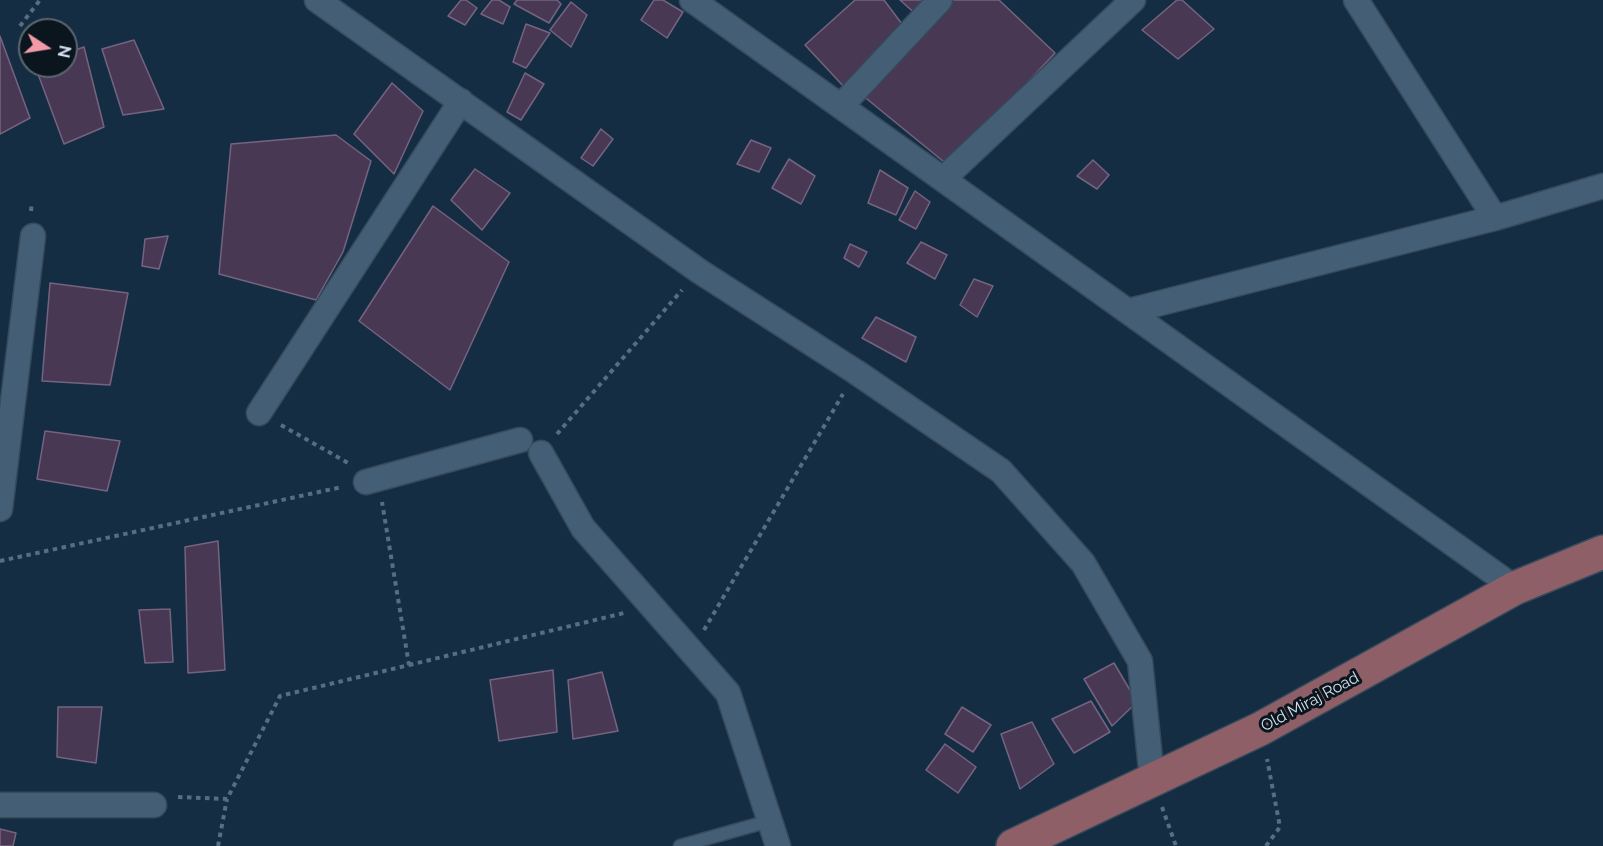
<!DOCTYPE html>
<style>
body{margin:0}
#map{position:relative;width:1603px;height:846px;overflow:hidden;background:#142d42;font-family:Raleway,sans-serif}
canvas{display:block}
.north{position:absolute;left:18px;top:18px;width:60px;height:60px;box-sizing:border-box;background:#0a151e;border:2px solid #5a6671;border-radius:50%;rotate:102deg;font-size:16px;font-weight:700;line-height:24px;text-align:center;color:#d1e0ed}
.north::after{content:'';display:block;margin:auto;width:21px;height:27px;background:#f39aa9;clip-path:polygon(50% 0,100% 100%,50% 72%,0 100%)}
</style>
<div id="map">
<canvas width="1603" height="846"></canvas>
<div class="north">N</div>
</div>
<script>
const ctx = document.querySelector('canvas').getContext('2d');
ctx.lineJoin = 'round';
function fill(path, color) {
  ctx.fillStyle = color;
  ctx.fill(path, 'evenodd');
}
function toPath(rows) {
  const path = new Path2D();
  for (const r of rows) {
    path.moveTo(r[0], r[1]);
    for (let i = 2; i < r.length; i += 2) path.lineTo(r[i], r[i + 1]);
  }
  return path;
}
function trace(path, color, width, dash) {
  ctx.strokeStyle = color;
  ctx.lineWidth = width;
  ctx.lineCap = dash ? 'butt' : 'round';
  ctx.setLineDash(dash || []);
  ctx.stroke(path);
}
function write(font, color, halo, rows, align = 'center') {
  ctx.font = font + ' Raleway,sans-serif';
  ctx.lineWidth = 6;
  ctx.setLineDash([]);
  ctx.textBaseline = 'middle';
  ctx.strokeStyle = halo;
  ctx.fillStyle = color;
  for (const [text, x, y, turn = 0] of rows) {
    ctx.save();
    ctx.translate(x, y);
    ctx.rotate((+turn || 0) * Math.PI / 180);
    ctx.textAlign = isNaN(turn) ? turn : align;
    if (halo) ctx.strokeText(text, 0, 0);
    ctx.fillText(text, 0, 0);
    ctx.restore();
  }
}
const building = toPath([
 [461,0,466,0,477,8,465,25,448,16,461,0],
 [492,0,499,0,510,7,503,24,481,14,492,0],
 [517,0,557,0,561,4,549,23,514,4,517,0],
 [654,0,663,0,683,12,667,38,641,20,654,0],
 [855,0,884,0,902,24,846,89,805,45,855,0],
 [900,0,929,0,919,17,900,0],
 [953,0,999,0,1055,53,949,166,862,95,953,0],
 [1177,0,1182,0,1214,29,1178,59,1142,30,1177,0],
 [571,2,587,15,571,47,550,30,571,2],
 [526,24,550,33,526,68,513,62,526,24],
 [0,36,30,118,0,134,0,36],
 [134,40,164,109,123,115,102,49,134,40],
 [84,47,104,127,64,144,35,66,66,66,66,53,84,47],
 [525,73,544,84,521,120,507,112,525,73],
 [392,83,423,111,394,174,354,134,392,83],
 [601,129,613,139,593,166,581,158,601,129],
 [336,135,371,161,343,252,316,300,219,274,231,144,336,135],
 [751,140,771,148,759,172,737,164,751,140],
 [789,159,815,176,801,204,772,188,789,159],
 [1093,160,1109,175,1097,189,1077,176,1093,160],
 [475,169,510,193,482,230,451,200,475,169],
 [880,170,908,188,896,215,868,203,880,170],
 [915,191,930,202,916,229,899,220,915,191],
 [433,206,509,262,450,390,359,321,433,206],
 [168,236,159,269,142,266,145,239,168,236],
 [921,242,947,255,935,279,907,263,921,242],
 [850,244,867,252,859,267,844,258,850,244],
 [974,279,993,286,977,317,960,305,974,279],
 [50,283,128,293,110,385,42,381,50,283],
 [876,317,916,337,906,362,862,338,876,317],
 [45,431,120,441,107,491,37,479,45,431],
 [218,541,225,670,188,673,185,547,218,541],
 [170,609,173,662,145,663,139,610,170,609],
 [1114,663,1137,702,1112,726,1084,679,1114,663],
 [553,670,557,732,499,741,490,680,553,670],
 [602,672,618,731,573,739,568,680,602,672],
 [1091,701,1110,732,1074,753,1052,719,1091,701],
 [58,707,102,707,96,763,57,757,58,707],
 [962,707,991,725,973,752,945,734,962,707],
 [1032,722,1054,764,1020,789,1001,734,1032,722],
 [945,744,976,767,958,793,926,770,945,744],
 [0,829,16,833,13,846,0,846,0,829]
]);
const path = toPath([
 [20,26,40,0],
 [31,211,32,202],
 [281,425,350,464],
 [557,434,682,290],
 [0,561,342,487],
 [704,630,843,394],
 [409,665,624,613],
 [178,797,227,799,280,696,409,665,382,502],
 [1162,807,1176,846],
 [218,846,227,799],
 [1266,846,1280,827,1267,759]
]);
const service = toPath([
 [680,846,769,821]
]);
const minor = toPath([
 [317,0,699,271,856,372,1001,471,1083,563,1140,661,1152,779],
 [692,0,1515,588],
 [1356,0,1495,218],
 [841,106,940,0],
 [943,179,1133,0],
 [1129,311,1495,218,1603,186],
 [259,413,461,101],
 [541,453,583,528,728,693,778,846],
 [366,482,520,440],
 [0,509,33,236],
 [0,805,154,805]
]);
const primary = toPath([
 [1013,846,1260,729,1515,588,1603,552]
]);
const streetNames = [
 ["Old Miraj Road",1310,702,-28]
];
fill(building, '#483853');
trace(building, '#746481', 1.5);
trace(service, '#364a5b', 15);
trace(minor, '#364a5b', 27);
trace(primary, '#364a5b', 36);
trace(path, '#586e80', 4, [4.5, 4.5]);
trace(service, '#435e75', 12);
trace(minor, '#435e75', 24);
trace(primary, '#8f5f68', 33);
write('16px', '#d1e0ed', '#0a151e', streetNames);
</script>
